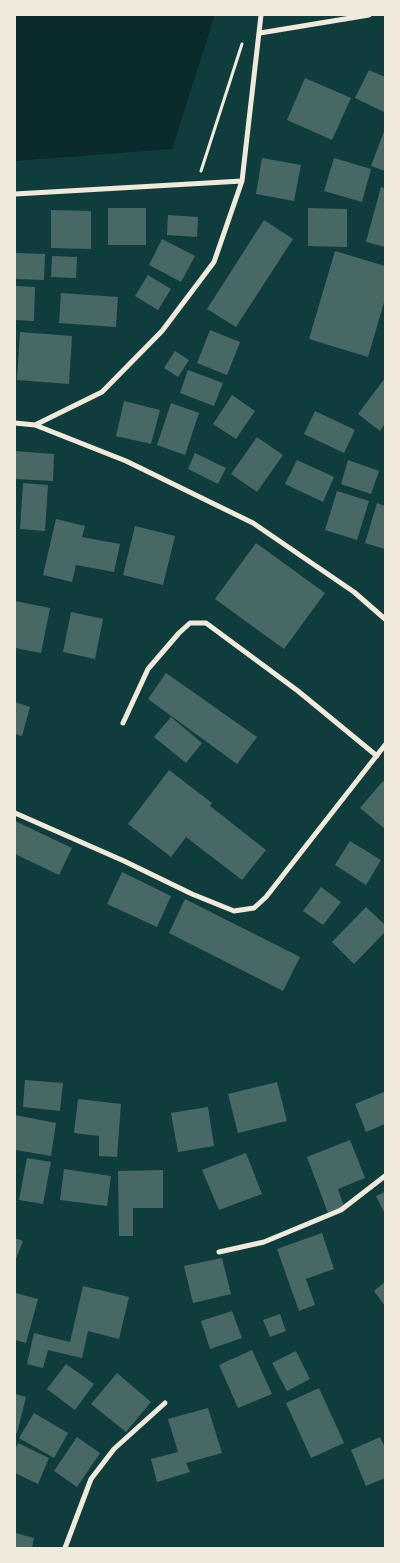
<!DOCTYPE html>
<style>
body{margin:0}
#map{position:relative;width:400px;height:1563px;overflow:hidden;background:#0f3d3e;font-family:Cabin,sans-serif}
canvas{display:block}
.frame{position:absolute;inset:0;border:16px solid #f1e9da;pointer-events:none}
</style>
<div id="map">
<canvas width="400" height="1563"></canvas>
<div class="frame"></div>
</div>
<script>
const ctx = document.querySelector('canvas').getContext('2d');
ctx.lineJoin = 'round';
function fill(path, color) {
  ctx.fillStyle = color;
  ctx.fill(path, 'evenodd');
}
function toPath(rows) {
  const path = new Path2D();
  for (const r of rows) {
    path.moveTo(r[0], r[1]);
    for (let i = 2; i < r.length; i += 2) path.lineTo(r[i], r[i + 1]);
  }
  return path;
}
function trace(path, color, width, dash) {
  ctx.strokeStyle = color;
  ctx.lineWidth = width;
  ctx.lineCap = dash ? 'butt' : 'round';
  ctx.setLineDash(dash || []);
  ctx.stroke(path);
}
const water = toPath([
 [15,15,215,15,172,149,15,161]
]);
const building = toPath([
 [369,70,385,77,384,112,355,98],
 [305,78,351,98,332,140,287,120],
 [385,129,385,171,371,166],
 [262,158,301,165,294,201,256,194],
 [334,158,371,169,362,202,324,191],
 [381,187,385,189,385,247,366,242],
 [108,208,146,208,146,245,108,245],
 [308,208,347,209,347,247,308,246],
 [51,210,91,211,91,249,51,248],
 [168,215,198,217,197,237,167,235],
 [264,220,293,239,236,327,207,309],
 [162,239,195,256,181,282,149,265],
 [335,251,385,266,385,299,368,357,309,339],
 [15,253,45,254,44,280,15,279],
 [52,256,77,257,76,278,51,277],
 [148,275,171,289,158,310,135,296],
 [15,286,35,287,34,321,15,320],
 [61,293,118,297,116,327,59,323],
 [210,330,240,342,227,375,197,363],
 [20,332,72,336,69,384,17,380],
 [175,351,189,360,178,377,164,368],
 [188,370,223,383,214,406,180,393],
 [385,378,385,424,380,431,358,414],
 [232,395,255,411,236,439,213,424],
 [124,401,160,410,151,444,116,436],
 [171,403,199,413,185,455,157,445],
 [315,411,355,430,344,453,304,434],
 [257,437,283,455,257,492,231,474],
 [15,451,54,454,53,481,15,479],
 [195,453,226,468,218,484,188,469],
 [297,460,334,477,323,502,285,484],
 [348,460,379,471,371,494,341,484],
 [23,483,48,485,45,531,20,529],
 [337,491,369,501,357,540,325,530],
 [377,503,385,506,385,549,365,543],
 [56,519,85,526,82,537,120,544,114,572,76,565,72,582,43,575],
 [135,526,175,536,163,585,123,575],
 [256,543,325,593,284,649,215,599],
 [15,601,50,608,41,653,15,648],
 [71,612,103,619,95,659,63,652],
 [166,673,257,737,237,764,148,699],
 [15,702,30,707,22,736,15,734],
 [171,717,202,743,186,763,154,737],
 [169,770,212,803,210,806,266,850,242,880,186,837,171,857,128,824],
 [383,781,385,782,385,829,360,808],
 [15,821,72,848,59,875,15,854],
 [350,841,381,860,366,885,335,865],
 [122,872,171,896,157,927,107,904],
 [321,887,341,902,323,925,303,911],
 [185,899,300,957,283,991,169,933],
 [366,907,385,925,385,932,354,964,332,942],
 [25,1080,63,1083,60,1111,23,1107],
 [277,1082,287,1121,238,1133,228,1094],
 [384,1092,385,1124,366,1132,355,1104],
 [78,1099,121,1104,117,1157,99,1156,99,1136,74,1133],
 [208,1107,214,1146,178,1152,171,1113],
 [15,1115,56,1123,51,1156,15,1150],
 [350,1140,365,1178,338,1189,344,1207,328,1213,307,1157],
 [246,1153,262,1194,219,1210,202,1170],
 [27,1158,51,1162,43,1204,19,1200],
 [64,1169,111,1176,107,1206,60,1200],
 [163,1170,163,1208,133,1208,133,1236,119,1236,118,1171],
 [385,1192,385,1214,376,1196],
 [322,1233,334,1269,306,1279,315,1305,299,1311,277,1249],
 [15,1238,23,1241,15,1261],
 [222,1258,231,1294,193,1303,184,1266],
 [385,1282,385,1306,374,1291],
 [83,1286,129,1297,119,1339,88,1331,82,1358,48,1350,43,1368,27,1364,34,1333,70,1342],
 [15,1293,38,1299,26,1343,15,1340],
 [232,1311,242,1338,210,1349,201,1321],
 [280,1314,286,1331,270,1337,263,1320],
 [252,1350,272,1394,238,1408,219,1365],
 [296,1351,310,1379,287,1391,272,1363],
 [66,1364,94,1384,75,1410,47,1389],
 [117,1373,151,1402,126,1432,91,1404],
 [319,1388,344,1443,311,1458,286,1403],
 [15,1394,26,1397,17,1433,15,1433],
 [208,1408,222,1453,186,1463,190,1472,157,1482,151,1459,178,1452,168,1419],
 [34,1413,68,1433,54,1458,19,1438],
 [77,1437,100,1453,77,1487,54,1471],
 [380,1437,385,1448,385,1478,366,1486,351,1450],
 [18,1443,49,1458,38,1484,15,1473,15,1450],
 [15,1533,34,1538,32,1548,15,1548]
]);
const path = toPath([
 [201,171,242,44]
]);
const minor = toPath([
 [260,33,369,15],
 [15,194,242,181],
 [15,423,35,425,126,461,253,523,354,592,385,619],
 [35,425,102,392,162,331,214,262,242,181,261,15],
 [123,723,148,669,179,633,190,623,206,623,298,691,377,756],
 [15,813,124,861,192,894,234,911,254,908,266,897,385,745],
 [219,1252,264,1242,341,1210,385,1176],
 [65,1548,91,1479,114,1449,165,1403]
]);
fill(water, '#0a2a2b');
fill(building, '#486865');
trace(path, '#f1e9da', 3);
trace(minor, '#f1e9da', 5);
</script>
